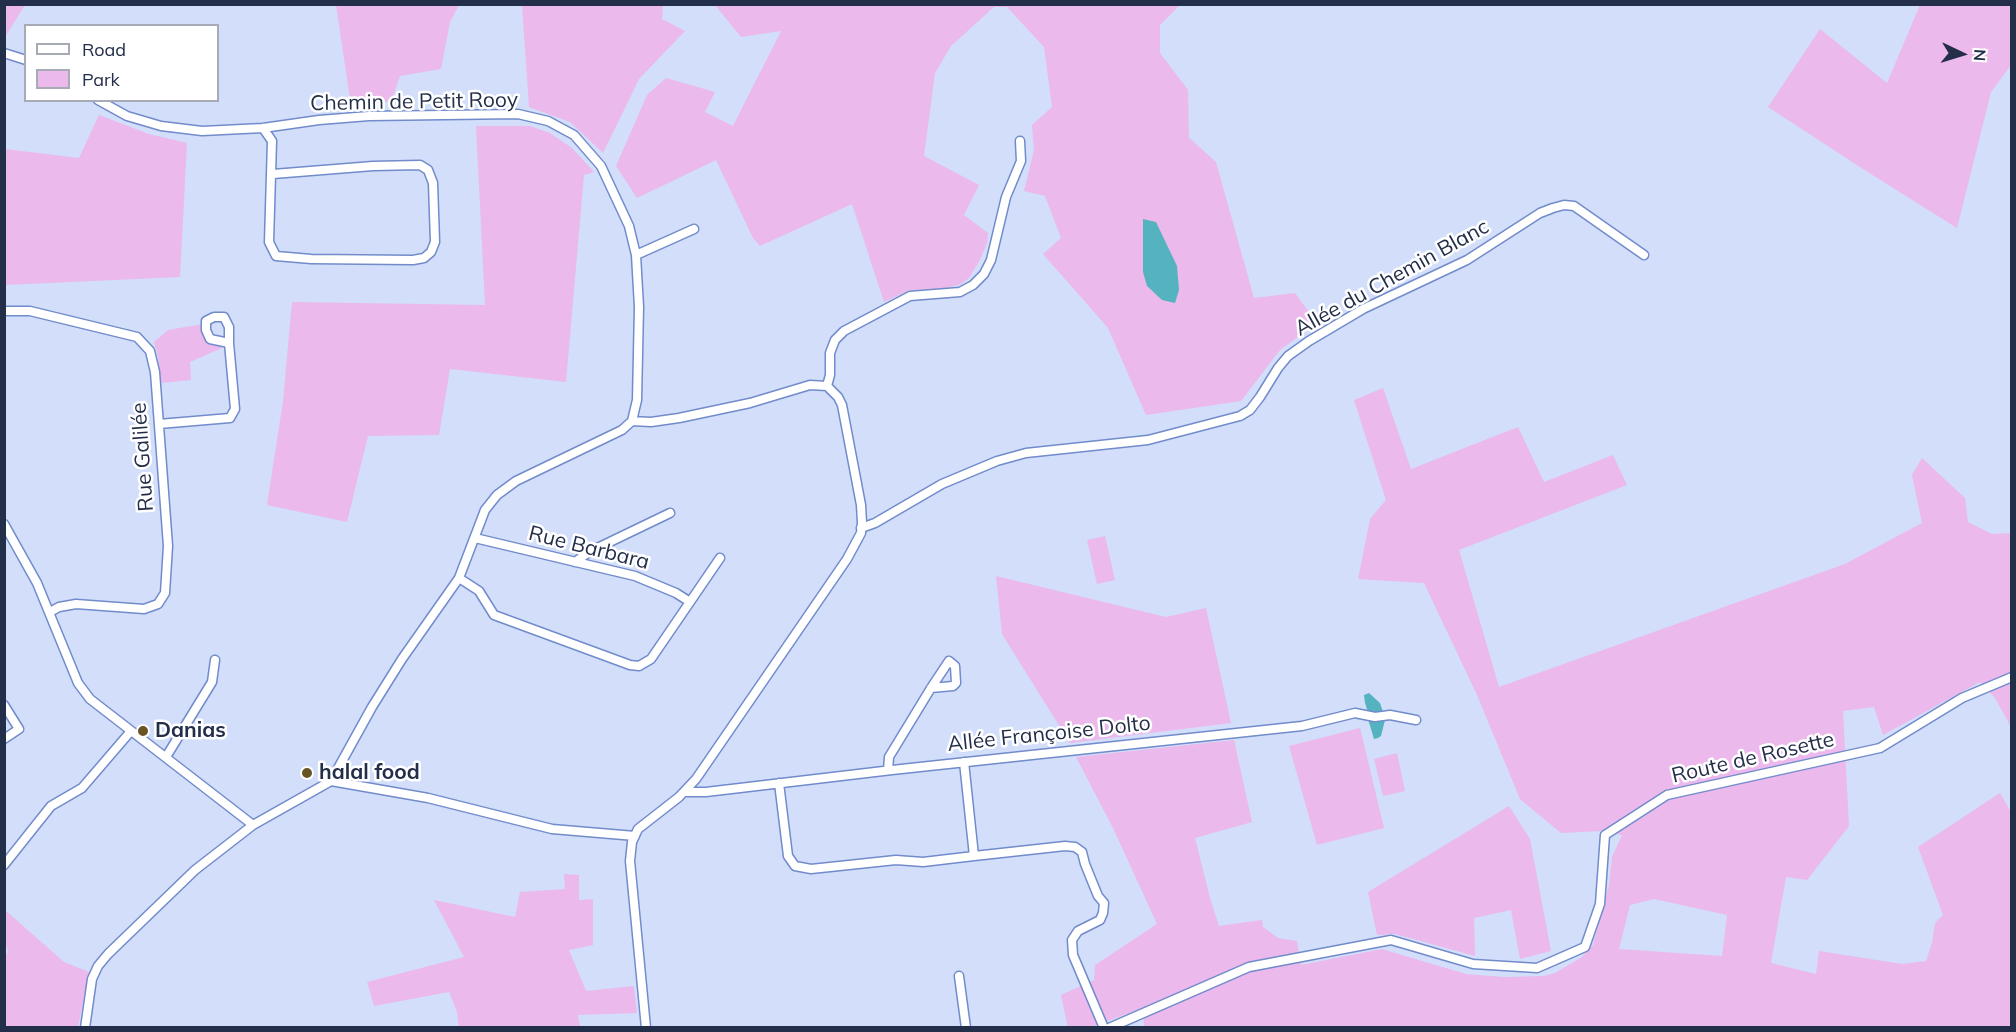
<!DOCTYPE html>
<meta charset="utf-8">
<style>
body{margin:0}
#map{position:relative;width:2016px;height:1032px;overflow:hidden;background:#d2defa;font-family:Mulish,sans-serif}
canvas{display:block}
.frame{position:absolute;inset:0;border:6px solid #232e49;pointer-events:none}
.legend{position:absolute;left:24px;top:24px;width:195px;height:78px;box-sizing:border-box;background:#fff;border:2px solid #a7abb6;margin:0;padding:8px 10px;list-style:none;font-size:18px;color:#232e49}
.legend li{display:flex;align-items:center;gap:12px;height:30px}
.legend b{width:30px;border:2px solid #a7abb6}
.north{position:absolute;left:1932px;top:24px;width:60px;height:60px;-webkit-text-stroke:4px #fff;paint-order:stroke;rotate:94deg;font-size:16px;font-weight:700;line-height:24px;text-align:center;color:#232e49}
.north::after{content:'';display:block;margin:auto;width:21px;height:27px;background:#232e49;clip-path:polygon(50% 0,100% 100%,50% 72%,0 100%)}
</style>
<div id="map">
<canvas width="2016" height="1032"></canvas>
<div class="frame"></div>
<ul class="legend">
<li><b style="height:8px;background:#fff"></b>Road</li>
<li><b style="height:16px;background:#ebb9eb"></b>Park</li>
</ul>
<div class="north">N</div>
</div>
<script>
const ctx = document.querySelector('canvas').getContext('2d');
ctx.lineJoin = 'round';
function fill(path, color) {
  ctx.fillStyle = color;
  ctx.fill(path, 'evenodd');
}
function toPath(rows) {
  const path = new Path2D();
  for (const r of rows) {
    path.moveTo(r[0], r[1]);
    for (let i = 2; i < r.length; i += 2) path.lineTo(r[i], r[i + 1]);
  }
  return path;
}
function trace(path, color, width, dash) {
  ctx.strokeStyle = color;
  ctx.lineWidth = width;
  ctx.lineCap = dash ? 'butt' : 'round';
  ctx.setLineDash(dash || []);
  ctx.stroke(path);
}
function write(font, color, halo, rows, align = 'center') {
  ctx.font = font + ' Mulish,sans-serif';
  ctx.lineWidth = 5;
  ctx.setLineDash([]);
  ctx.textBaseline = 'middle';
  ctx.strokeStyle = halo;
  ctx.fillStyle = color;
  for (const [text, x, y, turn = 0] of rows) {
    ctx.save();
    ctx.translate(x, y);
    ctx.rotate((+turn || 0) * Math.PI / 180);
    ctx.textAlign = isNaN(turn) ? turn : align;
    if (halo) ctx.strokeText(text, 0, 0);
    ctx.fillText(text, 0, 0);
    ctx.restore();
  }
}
const green = toPath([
 [4,5,25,5,5,37,4,37],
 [336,5,337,4,459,5,450,22,441,69,400,76,391,102,350,99],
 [522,5,663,5,662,19,685,31,639,79,603,153,570,122,529,107],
 [715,5,1180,5,1160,25,1160,53,1188,90,1189,138,1216,162,1254,298,1295,293,1317,323,1280,350,1241,401,1146,415,1108,328,1043,254,1061,238,1045,196,1024,191,1034,150,1032,125,1052,107,1044,47,1007,7,994,7,951,46,935,73,924,156,979,185,964,215,988,233,987,243,980,260,969,278,961,284,944,289,910,290,884,302,852,204,760,246,753,238,716,160,637,198,616,166,647,95,666,78,715,92,705,112,733,126,781,31,741,37],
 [1920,5,2011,5,2011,65,1991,92,1957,228,1863,169,1768,107,1820,29,1887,83],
 [99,115,149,134,187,143,180,277,5,285,5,149,79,158],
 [476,126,530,126,550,133,572,148,594,172,584,175,566,382,450,369,439,435,368,436,347,522,267,505,283,401,292,302,485,305],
 [203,324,208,335,222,348,190,362,191,380,161,383,158,356,154,342,168,330],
 [1383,388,1411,469,1518,427,1544,482,1613,455,1627,485,1459,550,1499,687,1845,564,1922,523,1912,475,1922,458,1965,498,1968,522,1992,534,2011,533,2011,727,1995,698,1980,682,1883,735,1874,707,1843,711,1849,826,1807,880,1786,877,1771,963,1816,974,1819,951,1902,964,1926,961,1932,943,1935,923,1943,915,1918,847,2000,793,2012,814,2011,1027,1144,1028,1143,1008,1091,1027,1068,1028,1061,995,1094,980,1095,965,1157,924,1113,828,1076,757,1234,740,1252,822,1195,838,1210,898,1219,926,1262,920,1263,927,1278,938,1297,941,1301,965,1382,949,1466,974,1504,977,1544,976,1555,973,1582,957,1593,945,1609,885,1612,857,1622,835,1602,831,1561,833,1520,799,1477,695,1424,583,1358,579,1370,519,1386,500,1354,400],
 [1654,899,1727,915,1722,956,1619,949,1630,905],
 [1105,536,1115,580,1097,584,1087,540],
 [996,576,1166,617,1206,608,1231,723,1070,743,1002,634],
 [1360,728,1384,828,1317,845,1289,746],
 [1397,753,1405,791,1383,796,1374,759],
 [1509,806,1530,839,1551,951,1520,959,1511,910,1474,918,1475,956,1395,934,1377,935,1368,892],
 [564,874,579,875,579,900,593,899,593,945,569,950,586,991,634,986,637,1013,578,1015,580,1027,459,1028,457,1012,449,992,374,1006,367,982,464,957,434,900,515,917,520,892,565,889],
 [5,910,64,962,89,972,78,1027,5,1027,4,961,8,951,5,942]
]);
const water = toPath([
 [1143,219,1156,222,1177,266,1179,290,1175,303,1162,300,1147,286,1143,272],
 [1369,693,1380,703,1383,712,1368,712,1365,703,1364,695],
 [1368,719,1385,720,1381,736,1378,738,1374,739]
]);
const street = toPath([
 [4,53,26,60],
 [98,100,127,116,161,126,202,131,263,128,319,120,369,116,518,114,548,121,574,135,601,166,629,226,636,255,639,307,637,400,632,421,622,430,516,481,497,495,485,510,459,578,402,659,372,707,331,781],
 [263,128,272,141,269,242,276,256,311,259,413,260,424,258,431,252,435,242,433,183,428,170,420,165,373,166,273,174],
 [636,255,694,229],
 [4,311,30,311,137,337,150,351,155,372,168,546,165,593,158,604,144,609,76,604,59,607,50,612],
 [827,386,830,375,830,353,835,340,844,331,910,296,960,292,973,285,984,274,991,260,1006,197,1021,161,1020,141],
 [632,421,651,422,679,418,750,403,810,385,827,386,838,397,842,405,861,505,862,523,861,533,847,559,696,779,679,797,638,829,632,842,630,861,646,1028],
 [159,424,230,418,235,409,229,343,229,327,224,317,214,317,206,321,206,330,210,339,229,343],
 [4,524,37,583,78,683,90,699,253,825],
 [861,528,875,523,942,484,997,461,1026,453,1148,440,1240,416,1250,410,1260,397,1278,368,1288,356,1309,341,1363,309,1467,260,1540,213,1553,208,1564,205,1574,206,1644,255],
 [475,538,635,576,676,593,690,602],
 [575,562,589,552,670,513],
 [459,578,479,591,494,615,630,665,639,666,651,659,720,558],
 [4,705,19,729,4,739],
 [166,757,212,682,215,660],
 [888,770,889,757,931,688,949,661,955,666,956,683,953,686,931,688],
 [331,781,428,798,552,829,635,836],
 [779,783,788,856,795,866,811,869,896,860,923,862,974,856,964,762],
 [684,792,706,792,892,770,1302,726,1355,713,1375,717,1390,715,1416,720],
 [974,856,1065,846,1075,847,1082,852,1085,864,1098,896,1104,903,1103,913,1100,920,1078,931,1072,940,1073,955,1104,1028],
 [4,865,51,806,82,788,131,731],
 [959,976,966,1028],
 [85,1028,92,979,98,966,108,954,195,870,253,825,331,781],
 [1109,1028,1249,967,1391,940,1473,964,1537,968,1585,947,1600,904,1605,835,1667,795,1880,748,1962,698,2012,677]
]);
const markers = [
 [143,731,6,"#695423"],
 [307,773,6,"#695423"]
];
const streetNames = [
 ["Chemin de Petit Rooy",414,102,-1],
 ["Allée du Chemin Blanc",1392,278,-29],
 ["Rue Galilée",143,457,-94],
 ["Rue Barbara",589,548,14],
 ["Allée Françoise Dolto",1049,734,-6],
 ["Route de Rosette",1753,758,-13]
];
const poiNames = [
 ["Danias",155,731],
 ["halal food",319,773]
];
fill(green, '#ebb9eb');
fill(water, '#55b3c0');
trace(street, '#718bcb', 11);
trace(street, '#fff', 8);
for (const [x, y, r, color] of markers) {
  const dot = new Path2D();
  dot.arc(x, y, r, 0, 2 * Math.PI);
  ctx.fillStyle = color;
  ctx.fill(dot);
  trace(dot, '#fff', 2);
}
write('21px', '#232e49', '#fff', streetNames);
write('bold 21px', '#232e49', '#fff', poiNames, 'left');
</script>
